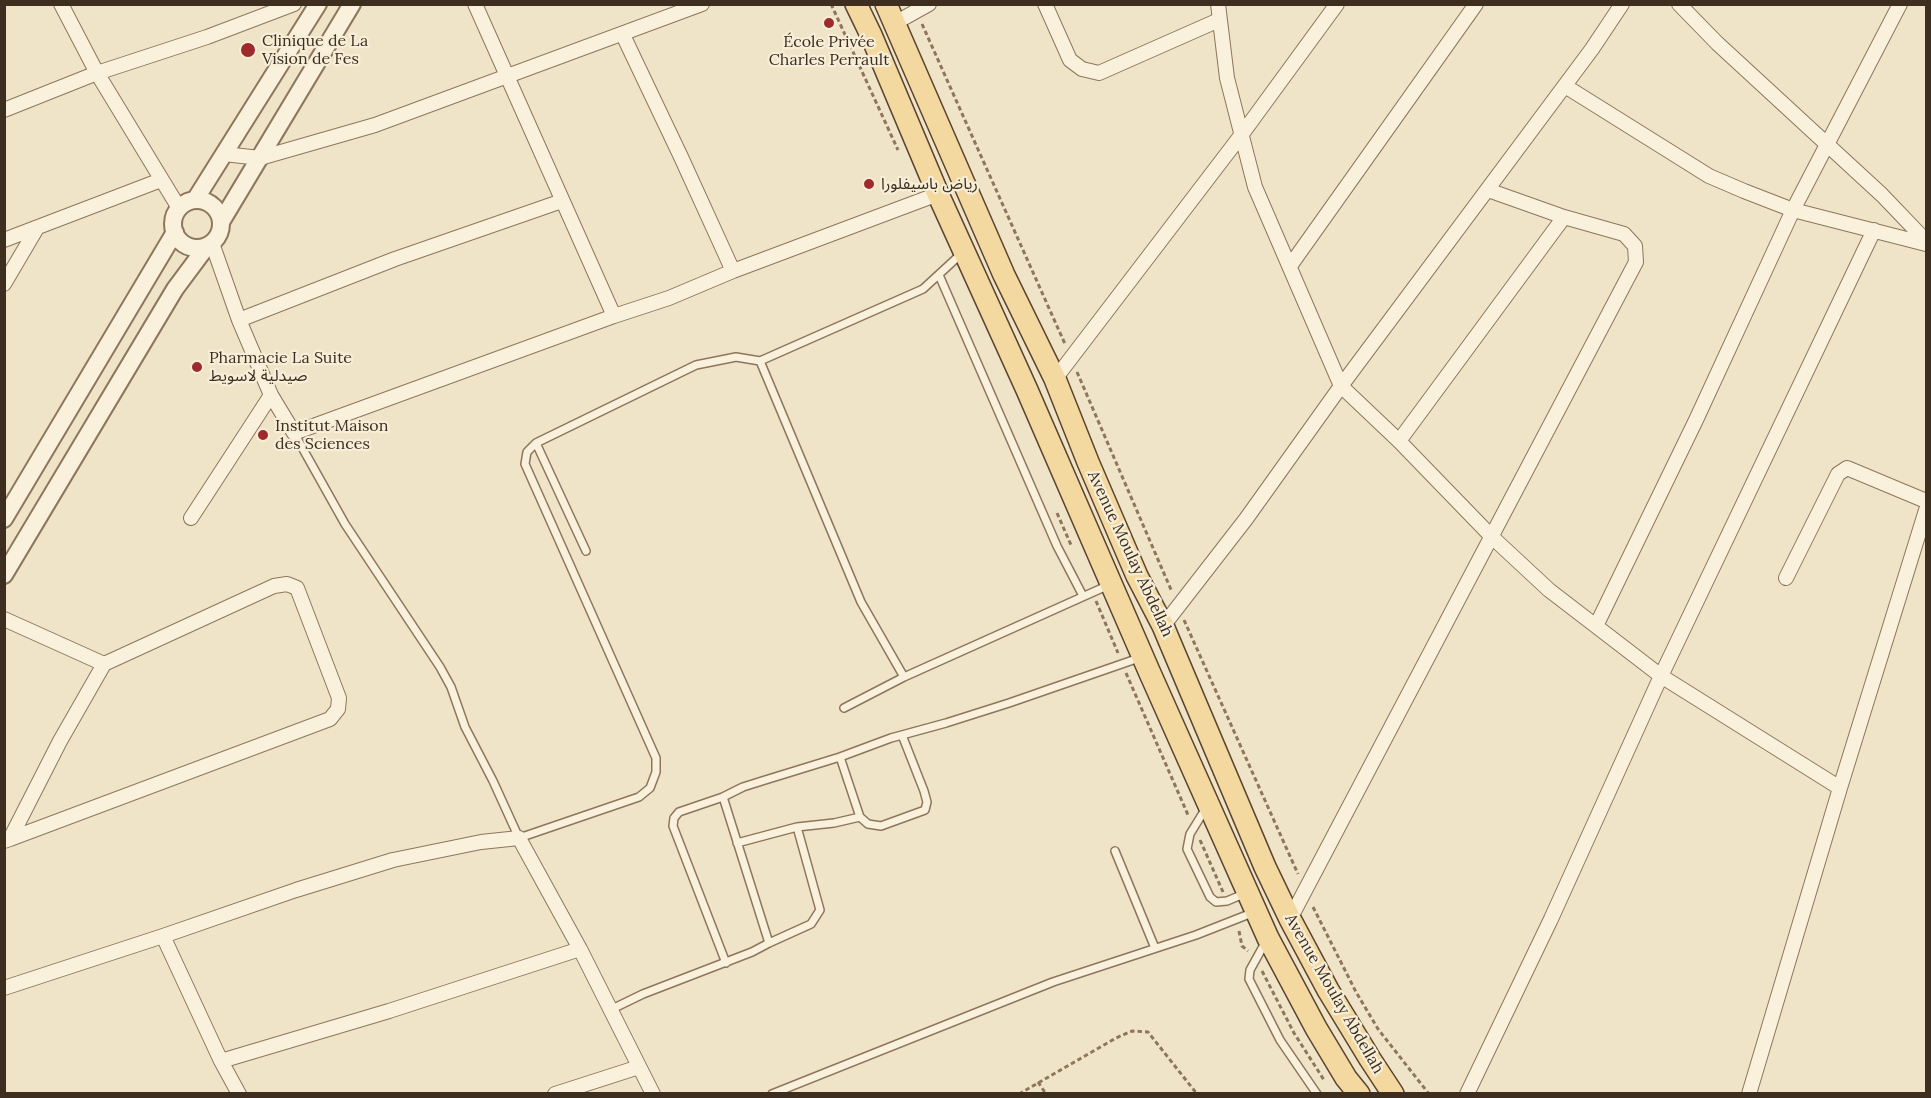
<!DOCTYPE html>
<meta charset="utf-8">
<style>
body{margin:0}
#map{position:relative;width:1931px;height:1098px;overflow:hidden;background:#f0e4c8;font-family:Lora,serif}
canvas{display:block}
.frame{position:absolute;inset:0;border:6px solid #3d2e20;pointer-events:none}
</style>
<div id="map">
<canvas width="1931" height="1098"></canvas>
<div class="frame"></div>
</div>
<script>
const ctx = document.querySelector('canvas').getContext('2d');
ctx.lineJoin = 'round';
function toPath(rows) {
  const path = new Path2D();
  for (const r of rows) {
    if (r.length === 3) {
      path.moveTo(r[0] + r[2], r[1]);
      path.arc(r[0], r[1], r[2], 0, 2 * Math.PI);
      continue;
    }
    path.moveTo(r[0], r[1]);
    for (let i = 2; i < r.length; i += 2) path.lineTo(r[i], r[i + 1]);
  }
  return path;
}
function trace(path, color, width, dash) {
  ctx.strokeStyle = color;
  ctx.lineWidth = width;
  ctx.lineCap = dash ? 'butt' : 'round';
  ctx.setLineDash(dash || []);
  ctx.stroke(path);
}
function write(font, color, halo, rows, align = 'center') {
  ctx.font = font + ' Lora,"Noto Sans Arabic",serif';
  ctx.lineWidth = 4.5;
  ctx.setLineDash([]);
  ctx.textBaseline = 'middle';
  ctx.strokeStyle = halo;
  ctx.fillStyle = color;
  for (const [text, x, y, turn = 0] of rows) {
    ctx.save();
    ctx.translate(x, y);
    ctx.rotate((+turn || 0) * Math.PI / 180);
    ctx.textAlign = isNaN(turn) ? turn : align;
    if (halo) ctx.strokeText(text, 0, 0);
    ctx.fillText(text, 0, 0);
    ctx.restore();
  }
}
const path = toPath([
 [831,4,898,150],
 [922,24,1065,344],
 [1077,372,1172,592],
 [1057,513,1071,545],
 [1096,601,1118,653],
 [1184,620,1298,874],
 [1126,673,1188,815],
 [1200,840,1223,892],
 [1313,907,1356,992,1378,1029,1429,1094],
 [1239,931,1242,946,1248,951],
 [1262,971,1294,1033,1324,1080],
 [1038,1082,1046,1094],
 [1019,1094,1116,1038,1132,1031,1148,1032,1197,1094]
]);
const service = toPath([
 [961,254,923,289,760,361,861,602,904,677,1109,585],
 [939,275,1057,546,1083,596],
 [294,433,345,524,440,667,451,687,465,727,493,781,519,838,639,797,650,788,656,772,656,758,525,464,527,452,536,443,696,365,736,357,760,361],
 [536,443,586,551],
 [844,708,904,677],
 [840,757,860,817],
 [723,797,679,812,674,818,673,826,726,963],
 [1206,808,1190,834,1187,849,1210,897,1216,902,1227,901,1246,893],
 [737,843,797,827],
 [1115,851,1155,948],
 [769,943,811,924,820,910,797,827,834,823,860,817,868,824,881,826,925,810,927,802,924,791,902,735],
 [1265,943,1250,970,1249,979,1280,1040,1317,1094],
 [610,1010,643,994,752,952,769,943,723,797,743,787,762,781,840,757,891,738,946,723,1009,703,1139,658],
 [772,1094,1053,982,1196,935,1252,913]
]);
const minor = toPath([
 [61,4,97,73,179,208],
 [475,4,614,316],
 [1045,4,1070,60,1082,69,1099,73,1219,20],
 [1218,4,1227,78,1255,187,1341,386,1399,441,1492,537,1549,590,1661,676,1840,788],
 [1679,4,1717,43,1882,195,1926,241],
 [895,23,929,4],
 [623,35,681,157,733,271],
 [1565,86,1709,176,1744,191,1793,210,1926,244],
 [4,110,97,73,207,37,294,4],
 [224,154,260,158,375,125,702,4],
 [4,240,161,180],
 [212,243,239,320,271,395,294,433,614,316,669,298,733,271,938,194],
 [1290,266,1476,4],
 [4,284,37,228],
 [239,320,395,259,562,201],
 [1055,379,1242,134,1337,4],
 [1399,441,1564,217],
 [191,518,271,395],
 [1786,578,1838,474,1847,468,1926,501],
 [4,619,104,664],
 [1163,626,1246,519,1341,386,1592,49,1622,4],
 [1596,626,1696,420,1793,210,1900,4],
 [4,841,10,839,330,719,338,709,339,698,297,588,287,584,274,586,104,664,60,741,10,839],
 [1290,919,1636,262,1635,246,1624,234,1564,217,1488,190],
 [163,936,221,1061,239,1094],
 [4,988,163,936,296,890,393,860,481,842,519,838,580,949,653,1094],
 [221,1061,389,1011,580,949],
 [555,1094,639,1067],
 [1467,1094,1551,919,1661,676,1874,230],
 [1749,1094,1840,788,1926,510]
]);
const tertiary = toPath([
 [195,200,318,4],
 [197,224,24],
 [221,222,352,4],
 [4,519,175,232],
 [4,575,175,289,207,246]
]);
const primary = toPath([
 [856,4,871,35,938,194,1027,390,1149,671,1268,938,1316,1028,1346,1078,1359,1094],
 [886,4,1004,275,1055,379,1088,462,1137,576,1163,626,1265,867,1290,919,1328,990,1370,1059,1393,1094]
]);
const markers = [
 [829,23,6,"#9e2a2b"],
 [248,50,8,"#9e2a2b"],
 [869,184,6,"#9e2a2b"],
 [197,367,6,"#9e2a2b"],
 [263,435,6,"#9e2a2b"]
];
const poiNames = [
 ["Clinique de La",262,41],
 ["Vision de Fes",262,59],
 ["École Privée",829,42,"center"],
 ["Charles Perrault",829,60,"center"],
 ["رياض باسيفلورا",881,184],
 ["Pharmacie La Suite",209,358],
 ["صيدلية لاسويط",209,376],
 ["Institut Maison",275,426],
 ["des Sciences",275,444]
];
const streetNames = [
 ["Avenue Moulay Abdellah",1130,554,65],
 ["Avenue Moulay Abdellah",1334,994,60]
];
trace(service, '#8d765c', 10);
trace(minor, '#8d765c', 16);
trace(tertiary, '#8d765c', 20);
trace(primary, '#5b4430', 24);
trace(path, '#8d765c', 3, [4.5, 3]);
trace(service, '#faf1dc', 7);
trace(minor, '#faf1dc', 14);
trace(tertiary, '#faf1dc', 16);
trace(primary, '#f3d9a0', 21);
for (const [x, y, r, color] of markers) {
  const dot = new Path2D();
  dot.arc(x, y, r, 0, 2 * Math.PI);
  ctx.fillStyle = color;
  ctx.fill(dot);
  trace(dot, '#f7eed8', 2);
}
write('16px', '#3d2e20', '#f7eed8', poiNames, 'left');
write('16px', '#3d2e20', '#f7eed8', streetNames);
</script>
